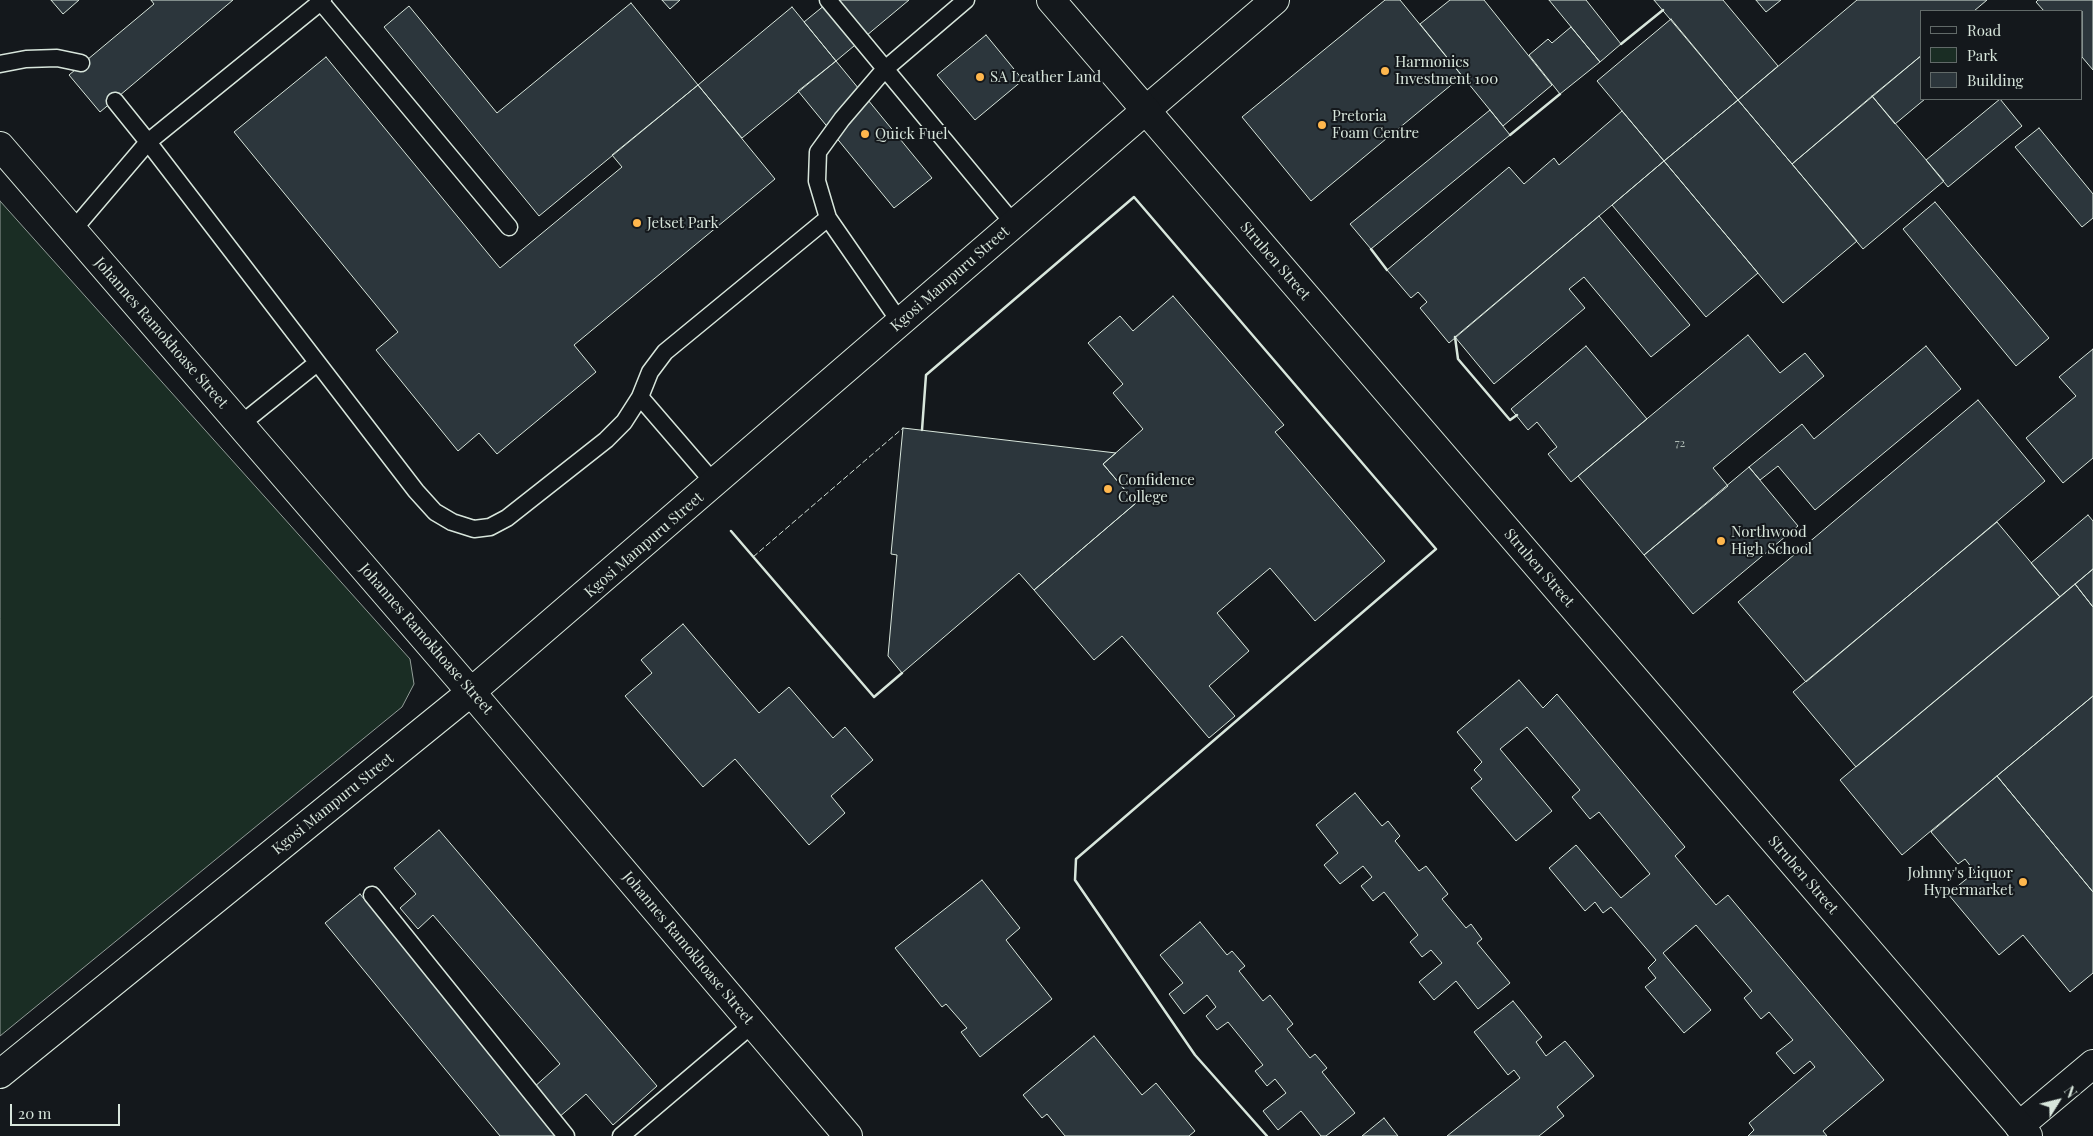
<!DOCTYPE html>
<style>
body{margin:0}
#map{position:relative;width:2093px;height:1136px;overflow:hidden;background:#14181c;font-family:"Playfair Display",serif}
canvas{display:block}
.legend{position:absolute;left:1920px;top:10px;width:162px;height:90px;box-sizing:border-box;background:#14181c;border:1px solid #626a69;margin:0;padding:6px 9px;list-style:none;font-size:15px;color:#d8e6dc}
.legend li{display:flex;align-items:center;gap:10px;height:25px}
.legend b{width:25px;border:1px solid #626a69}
.north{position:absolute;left:2033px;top:1076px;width:50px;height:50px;-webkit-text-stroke:4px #14181c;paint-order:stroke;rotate:54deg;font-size:14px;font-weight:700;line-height:20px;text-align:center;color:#d8e6dc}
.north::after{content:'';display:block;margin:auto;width:18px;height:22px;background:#d8e6dc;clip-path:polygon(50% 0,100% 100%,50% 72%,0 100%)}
.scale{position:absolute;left:10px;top:1104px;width:110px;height:22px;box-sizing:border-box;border:2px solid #d8e6dc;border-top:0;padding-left:6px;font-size:15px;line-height:18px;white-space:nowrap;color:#d8e6dc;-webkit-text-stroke:4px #14181c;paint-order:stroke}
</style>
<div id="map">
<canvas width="2093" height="1136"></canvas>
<ul class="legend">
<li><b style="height:6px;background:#14181c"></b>Road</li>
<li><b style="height:14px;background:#1a2d24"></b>Park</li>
<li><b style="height:14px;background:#2c363c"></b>Building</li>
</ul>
<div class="north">N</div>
<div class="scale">20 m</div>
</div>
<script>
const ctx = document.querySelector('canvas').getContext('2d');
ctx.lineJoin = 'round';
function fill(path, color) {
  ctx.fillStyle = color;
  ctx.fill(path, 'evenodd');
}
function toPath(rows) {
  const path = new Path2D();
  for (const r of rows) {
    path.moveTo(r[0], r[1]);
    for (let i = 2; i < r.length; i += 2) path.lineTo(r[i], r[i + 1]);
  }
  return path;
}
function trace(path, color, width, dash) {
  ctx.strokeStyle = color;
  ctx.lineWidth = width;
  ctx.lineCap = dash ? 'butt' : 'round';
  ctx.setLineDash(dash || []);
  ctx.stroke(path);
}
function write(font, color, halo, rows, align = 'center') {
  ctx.font = font + ' "Playfair Display",serif';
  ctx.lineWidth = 4;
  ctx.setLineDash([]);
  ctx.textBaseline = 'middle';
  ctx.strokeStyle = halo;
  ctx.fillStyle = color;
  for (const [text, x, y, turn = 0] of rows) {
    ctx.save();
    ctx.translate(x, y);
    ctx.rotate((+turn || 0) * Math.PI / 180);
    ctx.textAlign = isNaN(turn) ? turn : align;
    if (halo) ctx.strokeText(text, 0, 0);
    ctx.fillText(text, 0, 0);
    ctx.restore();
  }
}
const green = toPath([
 [0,201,410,659,414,684,402,707,0,1036,0,201]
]);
const building = toPath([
 [51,0,79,0,63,14,51,0],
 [151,0,233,0,100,112,69,75,154,4,151,0],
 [662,0,680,0,670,9,662,0],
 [831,0,909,0,836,61,804,22,831,0],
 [1385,0,1400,0,1462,76,1311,201,1242,117,1385,0],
 [1450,0,1484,0,1552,85,1503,126,1420,24,1450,0],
 [1549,0,1586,0,1621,44,1600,62,1549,0],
 [1654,0,1723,0,1778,66,1738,100,1654,0],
 [1756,0,1781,0,1766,12,1756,0],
 [1857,0,1987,0,1974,11,1922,11,1922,55,1792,164,1738,100,1857,0],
 [2038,0,2093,0,2093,70,2082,57,2082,11,2044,11,2036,2,2038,0],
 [631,3,698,85,539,216,384,27,409,6,497,113,631,3],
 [792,7,836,61,742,138,698,85,792,7],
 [1671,19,1738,100,1664,161,1597,81,1671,19],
 [1571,27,1600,62,1560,94,1529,55,1548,39,1552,43,1571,27],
 [986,35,1023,80,975,120,937,75,986,35],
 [1922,55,1922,99,1925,99,1895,124,1872,96,1922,55],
 [326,57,500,268,622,167,612,155,698,85,775,179,574,345,596,372,497,454,479,433,458,451,376,350,398,332,234,132,326,57],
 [836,61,932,178,894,208,798,91,836,61],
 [1872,96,1944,181,1863,249,1792,164,1872,96],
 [2000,99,2022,126,1948,187,1926,160,2000,99],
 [1738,100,1857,241,1783,303,1664,161,1738,100],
 [1490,110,1510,135,1371,249,1350,224,1490,110],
 [1622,111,1664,161,1449,343,1420,308,1427,302,1418,292,1411,298,1387,270,1509,167,1524,184,1554,158,1559,165,1622,111],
 [2039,128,2093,194,2093,218,2082,227,2015,147,2039,128],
 [1664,161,1758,273,1706,317,1612,205,1664,161],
 [1935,202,2049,338,2016,366,1903,229,1935,202],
 [1599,216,1690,325,1651,357,1584,277,1569,289,1585,308,1494,384,1455,337,1599,216],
 [1173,296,1284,425,1275,432,1385,561,1315,621,1270,568,1217,613,1249,651,1209,686,1235,716,1209,738,1122,636,1094,660,1034,590,1136,503,1103,464,1143,429,1113,393,1123,384,1088,343,1120,316,1133,331,1173,296],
 [1748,335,1780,373,1805,353,1824,376,1713,468,1728,486,1644,555,1578,476,1748,335],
 [1586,346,1647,419,1571,482,1548,454,1557,447,1537,422,1528,430,1511,409,1586,346],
 [1926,346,1961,389,1815,510,1778,466,1760,480,1749,467,1802,424,1814,439,1926,346],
 [2093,349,2093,458,2063,483,2026,438,2076,396,2059,377,2093,349],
 [1978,400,2045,481,1806,682,1738,602,1978,400],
 [903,428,1116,453,1103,464,1136,503,1034,590,1019,573,902,673,888,656,897,555,891,554,903,428],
 [1749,467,1798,526,1693,614,1644,555,1749,467],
 [2088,515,2093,521,2093,569,2060,597,2031,563,2088,515],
 [1997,522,2060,597,1856,767,1793,692,1997,522],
 [2093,569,2093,607,2075,584,2093,569],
 [2075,584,2093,607,2093,696,1902,855,1840,780,2075,584],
 [683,624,759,713,789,687,833,738,845,727,873,760,831,796,845,813,809,845,735,759,703,787,625,696,652,673,641,660,683,624],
 [1519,680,1543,708,1557,694,1685,847,1675,856,1716,905,1728,895,1884,1080,1823,1131,1827,1136,1748,1136,1754,1130,1749,1123,1815,1067,1810,1061,1794,1074,1776,1053,1793,1040,1769,1012,1761,1019,1744,998,1752,991,1696,925,1663,953,1711,1010,1684,1033,1645,987,1656,978,1648,968,1656,960,1611,907,1603,913,1595,902,1585,911,1549,868,1576,845,1621,898,1650,874,1599,812,1590,819,1572,797,1580,790,1527,727,1500,749,1552,811,1516,841,1471,788,1482,779,1474,770,1482,762,1457,732,1519,680],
 [2093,696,2093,892,1997,776,2093,696],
 [1997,776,2093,892,2093,973,2070,992,2023,935,1999,955,1948,894,1975,872,1965,859,1958,864,1931,832,1997,776],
 [1355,793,1382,826,1388,821,1400,836,1395,841,1419,871,1426,866,1448,894,1442,899,1466,928,1471,924,1482,939,1477,943,1510,983,1478,1009,1456,981,1434,1000,1419,982,1442,963,1431,950,1422,957,1410,942,1418,935,1384,892,1373,901,1361,886,1372,877,1363,866,1340,884,1324,865,1338,853,1316,825,1355,793],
 [439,830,657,1086,613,1125,586,1094,558,1118,533,1088,560,1064,433,915,418,929,400,908,416,894,394,868,439,830],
 [982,880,1020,928,1006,940,1052,999,980,1057,961,1032,967,1028,946,1004,942,1007,895,948,982,880],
 [360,894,559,1136,500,1136,325,923,360,894],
 [1200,922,1227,955,1232,951,1245,966,1239,971,1263,1001,1270,995,1293,1024,1287,1029,1310,1058,1315,1054,1327,1068,1322,1072,1355,1113,1326,1136,1321,1136,1301,1111,1278,1130,1263,1111,1286,1093,1275,1079,1267,1086,1255,1071,1263,1065,1228,1022,1217,1030,1206,1016,1216,1007,1207,995,1184,1014,1169,994,1183,983,1160,955,1200,922],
 [1513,1001,1542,1037,1536,1042,1546,1056,1565,1041,1594,1076,1557,1107,1564,1116,1539,1136,1447,1136,1520,1078,1514,1070,1508,1075,1474,1032,1513,1001],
 [1094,1036,1142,1095,1156,1083,1195,1131,1189,1136,1065,1136,1047,1114,1042,1118,1023,1095,1094,1036],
 [1384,1118,1398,1136,1362,1136,1384,1118]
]);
const lane = toPath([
 [323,0,148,142,416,491,435,512,452,522,474,529,490,527,507,518,606,440,624,422,640,397,650,372,665,352,828,218],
 [828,0,1014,224],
 [321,2,509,227],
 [0,64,26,59,57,58,81,63],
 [73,230,148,142,115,101],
 [900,322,828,218,817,181,818,152,842,119,884,70,966,0],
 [640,397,715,484],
 [241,424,317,363],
 [372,895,566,1136],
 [621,1136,753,1024]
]);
const secondary = toPath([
 [1146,110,1275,0],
 [2019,1126,2093,1064]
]);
const primary = toPath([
 [1051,0,2028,1136],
 [0,146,471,692,848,1136],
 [0,1074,471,692,1146,110]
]);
const fence = toPath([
 [753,557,903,428]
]);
const wall = toPath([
 [1621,44,1663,10],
 [1510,135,1560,94],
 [1371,249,1387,270],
 [1455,337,1458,359,1510,420,1517,415],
 [922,430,926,375,1134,197,1436,549,1076,859,1075,880,1195,1055,1267,1136],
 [731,531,874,697,902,673]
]);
const markers = [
 [1385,71,5,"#ffb74d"],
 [980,77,5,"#ffb74d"],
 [1322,125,5,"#ffb74d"],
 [865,134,5,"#ffb74d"],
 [637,223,5,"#ffb74d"],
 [1108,489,5,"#ffb74d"],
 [1721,541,5,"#ffb74d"],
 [2023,882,5,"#ffb74d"]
];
const numberNames = [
 ["72",1680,443]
];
const poiNames = [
 ["Harmonics",1395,62],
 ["Investment 100",1395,79],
 ["SA Leather Land",990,77],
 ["Pretoria",1332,116],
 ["Foam Centre",1332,133],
 ["Quick Fuel",875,134],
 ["Jetset Park",647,223],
 ["Confidence",1118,480],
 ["College",1118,497],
 ["Northwood",1731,532],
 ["High School",1731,549],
 ["Johnny's Liquor",2013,873,"right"],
 ["Hypermarket",2013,890,"right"]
];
const streetNames = [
 ["Struben Street",1275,261,49],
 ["Kgosi Mampuru Street",950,279,-41],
 ["Johannes Ramokhoase Street",161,333,49],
 ["Kgosi Mampuru Street",644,545,-41],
 ["Struben Street",1539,568,49],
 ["Johannes Ramokhoase Street",426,639,49],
 ["Kgosi Mampuru Street",333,804,-39],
 ["Struben Street",1803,875,49],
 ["Johannes Ramokhoase Street",688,948,50]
];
fill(green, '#1a2d24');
trace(green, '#939e99', 1);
fill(building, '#2c363c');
trace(building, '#d8e6dc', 1);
trace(lane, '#d8e6dc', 19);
trace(secondary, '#d8e6dc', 30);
trace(primary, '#d8e6dc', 30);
trace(lane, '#14181c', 16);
trace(secondary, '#14181c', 28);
trace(primary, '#14181c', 28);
trace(fence, '#d8e6dc', 1, [6, 2.5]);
trace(wall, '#d8e6dc', 2.5);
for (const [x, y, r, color] of markers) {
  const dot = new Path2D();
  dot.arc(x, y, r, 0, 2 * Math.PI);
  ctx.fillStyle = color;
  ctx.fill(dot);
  trace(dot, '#14181c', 2);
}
write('12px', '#adbab4', null, numberNames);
write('15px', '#d8e6dc', '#14181c', poiNames, 'left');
write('15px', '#d8e6dc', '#14181c', streetNames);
</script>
